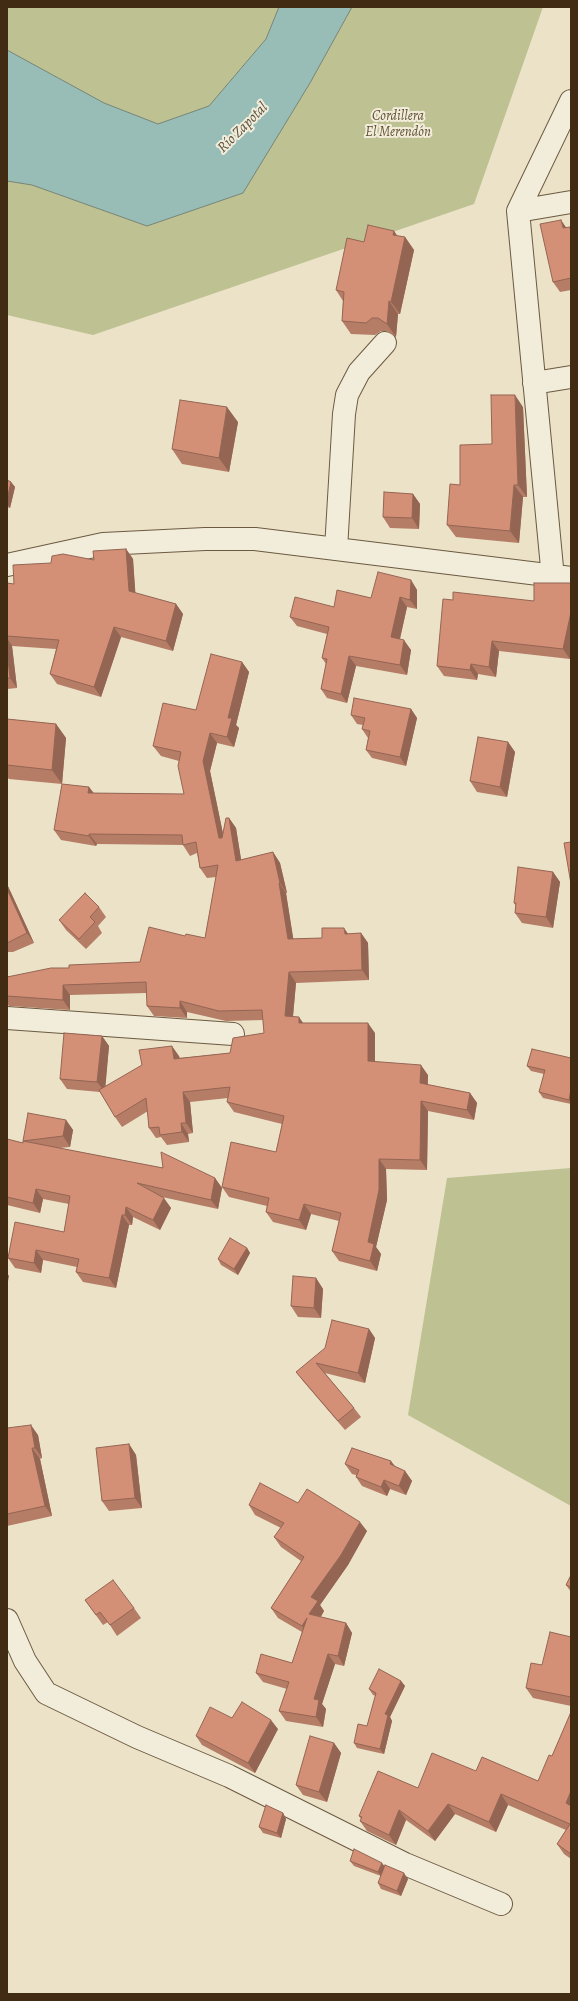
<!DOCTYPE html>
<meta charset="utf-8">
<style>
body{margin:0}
#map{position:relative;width:578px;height:2001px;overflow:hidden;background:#ebe2c8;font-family:Alegreya,serif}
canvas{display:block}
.frame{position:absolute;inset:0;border:8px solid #412c13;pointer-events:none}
</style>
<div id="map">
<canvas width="578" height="2001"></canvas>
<div class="frame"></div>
</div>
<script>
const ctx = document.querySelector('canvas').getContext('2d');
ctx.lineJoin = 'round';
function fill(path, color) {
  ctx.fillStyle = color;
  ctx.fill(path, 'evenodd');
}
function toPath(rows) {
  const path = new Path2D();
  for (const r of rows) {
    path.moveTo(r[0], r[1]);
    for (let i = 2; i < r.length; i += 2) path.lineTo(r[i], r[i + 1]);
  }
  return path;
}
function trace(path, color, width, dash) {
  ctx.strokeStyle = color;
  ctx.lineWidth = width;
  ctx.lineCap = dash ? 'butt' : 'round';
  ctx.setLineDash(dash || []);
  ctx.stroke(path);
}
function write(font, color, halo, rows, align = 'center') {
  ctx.font = font + ' Alegreya,serif';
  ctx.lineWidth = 4;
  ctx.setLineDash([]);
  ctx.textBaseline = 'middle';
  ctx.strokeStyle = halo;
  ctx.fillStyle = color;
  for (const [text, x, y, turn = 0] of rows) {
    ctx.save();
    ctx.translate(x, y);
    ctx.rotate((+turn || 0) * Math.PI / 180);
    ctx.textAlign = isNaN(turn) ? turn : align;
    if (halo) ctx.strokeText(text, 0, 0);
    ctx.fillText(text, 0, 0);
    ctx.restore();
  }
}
const green = toPath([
 [7,7,279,7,266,39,209,106,158,124,104,103,7,50],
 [352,7,543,7,474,204,93,335,7,315,7,181,32,185,147,226,243,193,310,83],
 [571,1168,571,1506,408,1415,447,1178]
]);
const water = toPath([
 [279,7,352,7,310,83,243,193,147,226,32,185,7,181,7,50,104,103,158,124,209,106,266,39,279,7]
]);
const minor = toPath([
 [518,211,571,202],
 [534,383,571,377],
 [336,549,344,414,347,395,359,372,385,343],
 [7,565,103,544,205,539,255,539,571,578],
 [553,578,518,211,571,101],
 [7,1018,233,1034],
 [7,1620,25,1661,46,1693,137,1737,229,1776,405,1864,501,1904]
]);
const wall = toPath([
 [570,227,571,229,571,290,560,292,553,282,566,228],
 [394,231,397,236,405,237,414,250,400,314,398,314,396,337,387,331,381,331,375,335,351,334,342,321,343,301,336,290,364,242],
 [523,407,527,497,523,497,519,543,456,537,447,525,460,485,492,444],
 [238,422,229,472,182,464,172,449],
 [7,480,11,482,15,487,10,508,7,507],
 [413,494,420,504,419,529,390,528,383,517],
 [126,549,133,559,135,593,176,604,183,614,173,651,121,637,101,697,57,684,50,674,56,649,12,646,17,688,7,689,7,583,14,584,94,560],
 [411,580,417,590,417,609,407,607,400,639,411,650,407,675,356,666,347,703,327,698,321,689,326,664,322,658,327,634,297,626,290,617,371,598],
 [571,583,571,653,570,659,499,651,496,677,478,674,477,680,444,676,437,666,453,600,534,601],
 [242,662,249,672,236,725,239,728,234,747,217,743,210,771,223,834,229,818,236,828,241,860,273,852,280,863,287,893,286,893,293,939,322,938,348,934,361,933,368,943,369,980,296,983,293,1017,303,1023,375,1033,375,1062,428,1075,428,1085,470,1093,477,1103,474,1120,428,1111,427,1170,386,1169,387,1200,376,1247,381,1254,377,1271,339,1261,332,1251,339,1221,311,1214,306,1230,273,1222,266,1212,267,1206,229,1197,222,1187,276,1152,282,1124,234,1112,227,1102,228,1098,190,1102,193,1133,188,1134,189,1142,167,1145,161,1137,156,1138,149,1128,148,1111,122,1127,115,1117,100,1092,67,1089,60,1079,102,1036,109,1046,105,1086,179,1056,180,1058,230,1053,264,1033,263,1020,226,1021,187,1012,187,1018,154,1016,147,1006,147,993,70,995,70,1010,9,1006,7,1003,7,977,69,968,140,962,185,936,205,938,216,877,207,878,200,868,197,853,190,856,183,845,97,844,96,846,61,840,54,830,89,787,94,793,184,794,179,761,161,756,153,746,196,710],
 [411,709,417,718,406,766,372,758,366,750,368,738,362,729,363,725,357,724,351,715],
 [7,719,56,724,66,738,62,784,9,779,7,777],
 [508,742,515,752,507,797,477,792,470,781],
 [553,872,560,882,553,928,522,923,515,913,516,906,514,903],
 [7,884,34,943,13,952,7,952],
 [99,907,106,917,98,926,102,933,86,949,66,930,59,920],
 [571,1058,571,1104,543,1098,539,1092,544,1074,531,1071,527,1066],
 [66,1120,73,1130,70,1147,59,1148,215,1178,222,1188,218,1209,162,1197,171,1208,160,1230,133,1217,132,1225,129,1225,116,1288,83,1282,76,1272,77,1267,43,1260,41,1273,15,1268,8,1258,64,1232,69,1204,43,1199,40,1213,7,1205,7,1139,23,1143,24,1141,23,1141],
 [247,1248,250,1253,238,1275,221,1265,218,1259],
 [316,1278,323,1289,321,1318,298,1317,291,1306],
 [369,1329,375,1338,365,1383,325,1373,354,1408,361,1417,345,1430,303,1381,296,1372],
 [7,1428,38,1435,42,1458,40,1459,52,1516,7,1526],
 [129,1444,136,1455,142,1508,109,1511,102,1501],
 [345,1464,396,1467,405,1471,412,1481,406,1495,390,1489,387,1496,362,1486,356,1477,356,1475,352,1474],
 [298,1503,367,1531,348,1565,320,1605,324,1611,321,1617,346,1623,352,1633,344,1666,335,1664,322,1704,326,1709,323,1727,286,1721,279,1711,287,1689,263,1682,256,1673,292,1663,302,1632,278,1618,271,1608,301,1561,281,1547,274,1537,281,1528,255,1515,249,1505],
 [571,1575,571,1592,566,1585],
 [85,1600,134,1608,141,1618,117,1636,108,1622,103,1625],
 [571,1637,571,1706,533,1698,526,1688,542,1665],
 [401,1681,405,1686,390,1717,392,1721,384,1754,357,1748,354,1743,367,1726,376,1696,373,1695,369,1689],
 [571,1712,571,1859,564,1854,557,1844,566,1830,508,1805,496,1832,455,1814,435,1841,406,1820,396,1845,367,1831,360,1821,361,1819,359,1816,418,1788,476,1771,538,1781,552,1756],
 [232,1718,278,1729,255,1773,202,1745,196,1736],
 [334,1743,341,1753,327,1802,303,1795,296,1785],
 [283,1813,286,1819,281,1838,263,1833,259,1827],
 [350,1861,384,1866,408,1879,401,1896,381,1889,378,1883,381,1876,354,1866]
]);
const shadedWall = toPath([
 [561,220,568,230,563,228],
 [394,231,403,244,393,235],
 [405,237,414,250,400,314,391,302],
 [389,301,398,314,396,337,387,324],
 [515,395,523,407,527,497,518,485],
 [227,407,238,422,229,472,219,458],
 [11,482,15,487,10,508,7,503,7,500],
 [514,485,523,497,519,543,510,531],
 [413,494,420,504,419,529,412,518],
 [126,549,133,559,136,601,129,591],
 [411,580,417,590,417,609,410,600],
 [400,597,407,607,398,647,391,637],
 [176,604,183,614,173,651,166,641],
 [571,612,571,653,570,659,563,649],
 [114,627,121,637,101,697,94,687],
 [7,638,12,646,17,688,10,678,7,650],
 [404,640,411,650,407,675,400,665],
 [492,641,499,651,496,677,489,667],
 [349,656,356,666,347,703,341,694],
 [242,662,249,672,236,725,239,728,234,747,227,737,228,718],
 [471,664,478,674,477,680,470,670],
 [411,709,417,718,406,766,400,757],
 [56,724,66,738,62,784,52,770],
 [210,733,217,743,210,771,226,848,219,838,203,761],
 [508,742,515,752,507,797,500,787],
 [89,787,96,797,88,793],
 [229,818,236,828,243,871,236,861],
 [89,834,97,844,96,846,89,836],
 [273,852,280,863,287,893,280,883],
 [553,872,560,882,553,928,546,917],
 [279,883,286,893,295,949,288,939],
 [7,884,34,943,27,933,7,889],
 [344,928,351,938,345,934],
 [361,933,368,943,369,980,362,970],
 [289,972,296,983,292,1026,285,1016],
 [63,985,70,995,70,1010,63,1000],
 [180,1001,187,1012,187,1018,180,1008],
 [299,1017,306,1027,299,1023],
 [368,1023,375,1033,375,1072,368,1061],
 [102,1036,109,1046,105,1092,97,1082],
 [172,1046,179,1056,181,1069,174,1059],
 [421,1065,428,1075,427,1093,420,1083],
 [571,1089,571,1102,569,1100],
 [183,1092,190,1102,193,1133,186,1123],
 [470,1093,477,1103,474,1120,467,1110],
 [421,1101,428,1111,427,1170,420,1160],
 [66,1120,73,1130,70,1147,63,1136],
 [181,1123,188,1134,189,1142,182,1132],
 [379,1159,386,1169,387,1200,376,1247,381,1254,377,1271,370,1261,368,1242],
 [215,1178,222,1188,218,1209,211,1200],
 [36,1189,43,1199,40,1213,33,1203],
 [164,1198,171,1208,160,1230,153,1220],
 [304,1204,311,1214,306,1230,299,1220],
 [126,1207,133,1217,132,1225,125,1215],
 [122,1215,129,1225,116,1288,109,1278],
 [247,1248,250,1253,238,1275,234,1269],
 [36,1250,43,1260,41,1273,34,1263],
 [7,1273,9,1276,7,1286],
 [316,1278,323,1289,321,1318,314,1308],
 [369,1329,375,1338,365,1383,358,1373],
 [31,1425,38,1435,42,1458,35,1448],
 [129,1444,136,1455,142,1508,135,1498],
 [32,1448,40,1459,52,1516,45,1506],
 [391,1461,398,1470,390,1464],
 [405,1471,412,1481,406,1495,399,1486],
 [384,1480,390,1489,387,1496,381,1487],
 [360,1522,367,1531,348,1565,320,1605,324,1611,316,1624,309,1614,311,1597],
 [307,1618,309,1636,302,1626],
 [346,1623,352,1633,344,1666,338,1656],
 [328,1654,335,1664,322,1704,326,1709,323,1727,316,1717,314,1699],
 [401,1681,405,1686,390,1717,392,1721,384,1754,380,1749,385,1714],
 [271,1720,278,1729,255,1773,248,1763],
 [334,1743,341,1753,327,1802,319,1792],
 [571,1791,571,1811,566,1803],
 [501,1794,508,1805,496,1832,489,1822],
 [448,1804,455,1814,435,1841,428,1831],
 [399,1810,406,1820,396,1845,389,1835],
 [283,1813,286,1819,281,1838,277,1833],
 [382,1863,386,1868,382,1877,378,1872],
 [404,1873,408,1879,401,1896,397,1891]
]);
const building = toPath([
 [561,220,563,228,570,227,571,233,571,278,553,282,540,224,561,220],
 [368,225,394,231,393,235,405,237,391,302,389,301,387,324,378,318,372,318,366,323,342,321,344,292,336,290,347,238,364,242,368,225],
 [491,395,515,395,518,485,514,485,510,531,447,525,450,484,460,485,460,445,492,444,491,395],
 [180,400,227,407,219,458,172,449,180,400],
 [7,480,11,482,7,500,7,480],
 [384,492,413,494,412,518,383,517,384,492],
 [126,549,129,591,176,604,166,641,114,627,94,687,50,674,59,640,7,636,7,583,14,584,13,565,51,563,52,556,63,554,94,560,93,551,126,549],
 [378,572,411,580,410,600,400,597,391,637,404,640,400,665,349,656,341,694,321,689,327,659,322,658,329,627,290,617,295,597,334,607,337,590,371,598,378,572],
 [534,583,571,583,571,612,563,649,492,641,489,667,471,664,470,670,437,666,443,599,453,600,453,592,534,601,534,583],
 [7,650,10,678,7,678,7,650],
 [211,654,242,662,228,718,232,718,227,737,210,733,203,761,219,838,222,838,226,818,229,818,236,861,273,852,280,883,279,883,288,939,322,938,322,928,344,928,345,934,361,933,362,970,289,972,285,1016,299,1017,299,1023,368,1023,368,1061,421,1065,420,1083,470,1093,467,1110,421,1101,420,1160,379,1159,379,1190,368,1242,374,1244,370,1261,332,1251,341,1213,304,1204,299,1220,266,1212,269,1198,222,1187,231,1142,276,1152,284,1116,227,1102,230,1087,183,1092,186,1123,181,1123,182,1132,160,1135,159,1127,149,1128,146,1098,115,1117,99,1090,142,1065,139,1050,172,1046,174,1059,230,1053,233,1038,264,1033,262,1010,219,1011,180,1001,180,1008,147,1006,146,982,63,985,63,1000,7,996,7,977,51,968,69,968,69,965,140,962,149,927,185,936,186,934,205,938,218,865,200,868,196,842,183,845,182,835,89,834,89,836,54,830,62,784,89,787,88,793,184,794,178,766,181,752,153,746,163,703,196,710,211,654],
 [354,698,411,709,400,757,366,750,370,731,362,729,365,718,351,715,354,698],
 [7,719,56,724,52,770,7,765,7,719],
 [478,737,508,742,500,787,470,781,478,737],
 [571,842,571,884,564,843,571,842],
 [518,867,553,872,546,917,515,913,516,903,514,903,518,867],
 [7,889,27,933,7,943,7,889],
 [85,893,99,907,90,917,95,922,79,939,59,920,85,893],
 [64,1033,102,1036,97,1082,60,1079,64,1033],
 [532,1049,571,1058,571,1089,569,1100,539,1092,545,1070,527,1066,532,1049],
 [28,1113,66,1120,63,1136,23,1141,28,1113],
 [7,1139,23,1143,23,1141,163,1168,161,1152,215,1178,211,1200,137,1183,164,1198,153,1220,126,1207,125,1215,122,1215,109,1278,76,1272,79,1259,36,1250,34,1263,8,1258,15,1222,64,1232,70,1196,36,1189,33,1203,7,1197,7,1139],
 [230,1238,247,1248,234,1269,218,1259,230,1238],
 [293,1276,316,1278,314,1308,291,1306,293,1276],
 [332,1320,369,1329,358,1373,316,1363,354,1408,338,1421,296,1372,325,1348,332,1320],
 [31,1425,35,1448,32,1448,45,1506,7,1514,7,1428,31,1425],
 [129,1444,135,1498,102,1501,96,1448,129,1444],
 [352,1448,391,1461,390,1464,405,1471,399,1486,384,1480,381,1487,356,1477,359,1470,345,1464,352,1448],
 [260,1483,298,1503,307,1489,360,1522,341,1555,311,1597,318,1601,309,1614,346,1623,338,1656,328,1654,314,1699,319,1700,316,1717,279,1711,289,1682,256,1673,261,1654,292,1663,307,1618,302,1626,271,1608,304,1557,274,1537,284,1523,249,1505,260,1483],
 [571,1575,571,1587,566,1585,571,1575],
 [113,1580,134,1608,110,1625,100,1612,96,1615,85,1600,113,1580],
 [550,1632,571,1637,571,1697,526,1688,531,1663,542,1665,550,1632],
 [379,1669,401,1681,385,1714,388,1715,380,1749,354,1743,358,1724,367,1726,376,1693,369,1689,379,1669],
 [242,1702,271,1720,248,1763,196,1736,210,1707,232,1718,242,1702],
 [571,1712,571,1791,566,1803,571,1806,571,1854,557,1844,570,1824,501,1794,489,1822,448,1804,428,1831,399,1810,389,1835,360,1821,362,1817,359,1816,378,1771,418,1788,432,1753,476,1771,482,1757,538,1781,549,1755,552,1756,571,1712],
 [310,1736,334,1743,319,1792,296,1785,310,1736],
 [266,1805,283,1813,277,1833,259,1827,266,1805],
 [354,1849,382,1863,378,1872,350,1861,354,1849],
 [385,1865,404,1873,397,1891,378,1883,385,1865]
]);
const parkNames = [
 ["Cordillera",398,117],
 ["El Merendón",398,133]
];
const waterNames = [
 ["Río Zapotal",243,128,-45]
];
fill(green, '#bec191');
fill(water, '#98bdb7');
trace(water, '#758375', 1);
trace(minor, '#6c5a40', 24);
trace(minor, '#f2ecdb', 22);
fill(wall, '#b57c66');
fill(shadedWall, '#946553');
fill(building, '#d39077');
trace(building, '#946553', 1);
write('italic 14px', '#605132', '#f2ecdb', parkNames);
write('italic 15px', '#57503c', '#f2ecdb', waterNames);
</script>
